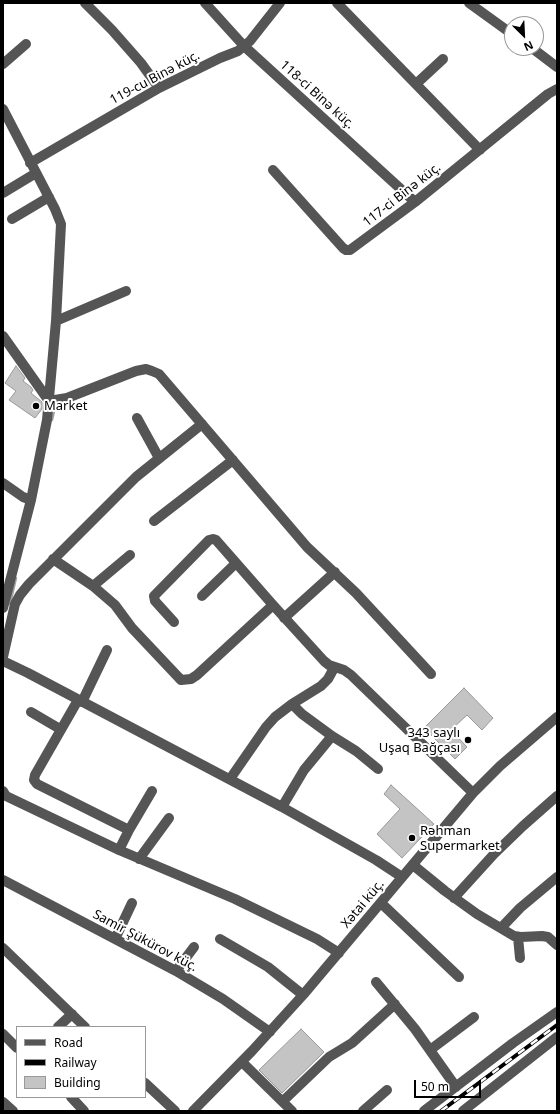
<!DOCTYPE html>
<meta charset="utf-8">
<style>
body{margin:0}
#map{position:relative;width:560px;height:1114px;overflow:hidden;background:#fff;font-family:"Noto Sans",sans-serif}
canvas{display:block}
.frame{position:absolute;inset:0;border:4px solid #000;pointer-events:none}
.legend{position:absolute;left:16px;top:1026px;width:130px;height:72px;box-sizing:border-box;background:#fff;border:1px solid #999;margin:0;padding:5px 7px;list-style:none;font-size:12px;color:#000}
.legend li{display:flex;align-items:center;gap:8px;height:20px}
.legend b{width:20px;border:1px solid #999}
.north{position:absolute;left:504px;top:16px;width:40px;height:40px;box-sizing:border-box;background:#fff;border:1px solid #999;border-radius:50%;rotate:156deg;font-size:11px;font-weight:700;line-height:16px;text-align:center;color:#000}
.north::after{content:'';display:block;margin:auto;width:14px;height:18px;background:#000;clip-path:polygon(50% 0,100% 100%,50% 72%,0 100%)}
.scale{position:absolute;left:414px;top:1080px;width:67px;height:18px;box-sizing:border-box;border:2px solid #000;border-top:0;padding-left:5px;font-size:12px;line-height:14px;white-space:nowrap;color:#000;-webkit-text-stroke:3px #fff;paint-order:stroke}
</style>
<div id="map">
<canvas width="560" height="1114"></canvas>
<div class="frame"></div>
<ul class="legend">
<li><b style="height:5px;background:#555"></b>Road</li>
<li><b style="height:5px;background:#000"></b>Railway</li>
<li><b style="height:11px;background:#c4c4c4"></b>Building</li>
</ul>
<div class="north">N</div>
<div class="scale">50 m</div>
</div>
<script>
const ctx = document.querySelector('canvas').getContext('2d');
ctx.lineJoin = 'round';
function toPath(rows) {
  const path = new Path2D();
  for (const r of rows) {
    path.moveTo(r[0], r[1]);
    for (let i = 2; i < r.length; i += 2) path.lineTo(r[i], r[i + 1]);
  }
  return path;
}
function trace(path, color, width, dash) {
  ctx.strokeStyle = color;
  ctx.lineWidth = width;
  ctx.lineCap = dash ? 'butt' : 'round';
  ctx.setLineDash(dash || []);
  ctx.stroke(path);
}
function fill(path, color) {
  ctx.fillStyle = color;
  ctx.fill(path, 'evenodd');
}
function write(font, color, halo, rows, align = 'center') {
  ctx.font = font + ' "Noto Sans",sans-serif';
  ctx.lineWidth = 4;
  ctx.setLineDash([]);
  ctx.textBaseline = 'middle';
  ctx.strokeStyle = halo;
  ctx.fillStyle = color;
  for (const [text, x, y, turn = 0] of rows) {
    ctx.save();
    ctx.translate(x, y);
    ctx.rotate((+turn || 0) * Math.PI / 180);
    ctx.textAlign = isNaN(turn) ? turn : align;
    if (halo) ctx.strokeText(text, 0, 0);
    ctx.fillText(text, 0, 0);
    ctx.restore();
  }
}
const stream = toPath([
 [52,420,55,407],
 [10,604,16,578]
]);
const building = toPath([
 [16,366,25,378,23,381,31,387,33,390,31,393,42,402,42,409,35,418,9,400,16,391,5,383,16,366],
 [464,688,493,718,482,730,467,715,451,730,467,747,455,759,424,728,464,688],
 [391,785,434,824,402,858,377,834,400,809,384,794,391,785],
 [301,1029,324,1052,282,1093,259,1070,301,1029]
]);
const minor = toPath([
 [85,3,112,30,141,63,159,88],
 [205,3,244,46,415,202],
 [337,3,480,150],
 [469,3,512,34],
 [532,48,557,67],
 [3,64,26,44],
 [416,84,443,59],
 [3,109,55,209,61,224,56,321,47,420,31,500,3,608],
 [30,163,159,88,220,58,238,51,250,41,280,3],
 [273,170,343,248,346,250,350,250,415,202,548,94,557,89],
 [3,193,36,173],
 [12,219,49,197],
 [56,321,126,291],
 [3,336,49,401],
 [49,401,67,398,136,371,146,369,152,371,159,374,307,547,356,593,431,674],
 [137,418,159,458],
 [3,483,23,497,31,500],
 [154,521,233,460],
 [53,559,93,586,115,605,132,628,181,680,191,679,197,675,273,605],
 [93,586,130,555],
 [202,596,236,563],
 [284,618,335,572],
 [174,622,155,601,154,596,209,540,213,539,216,540,273,605,324,661,329,665,344,670,351,675,473,793],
 [3,657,15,604,20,595,29,584,136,477,202,424],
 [3,661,28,673,282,807,376,860,402,877],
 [78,700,35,775,34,780,37,784,129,830],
 [82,702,107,650],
 [292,704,302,714,332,736,356,751,378,769],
 [31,712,60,729],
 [230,779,266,727,275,717,292,704,321,686,328,679,334,668],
 [3,791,6,796,119,850,235,899,317,939,339,953],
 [282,807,304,770,332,736],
 [119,850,129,830,152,791],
 [139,859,169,818],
 [413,865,445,891,477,914,514,936,521,937,542,936,548,937,557,945],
 [3,880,176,971,223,999,270,1032],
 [454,898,494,854,523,826,557,796],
 [381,903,459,977],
 [501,928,520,908,557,877],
 [518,937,520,958],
 [115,939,132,903],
 [220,939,268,967,303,995],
 [3,948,85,1027],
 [176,971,194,947],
 [376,982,415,1029,456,1087],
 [58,1027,72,1014],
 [3,1034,17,1048],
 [430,1050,474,1017],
 [242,1062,292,1111],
 [145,1083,175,1111],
 [71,1097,84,1111],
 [283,1101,329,1057,352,1043,395,1004],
 [3,1102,13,1111],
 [193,1111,252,1051,303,995,473,793,500,766,557,717],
 [363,1111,387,1090],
 [424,1111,513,1043,557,1012],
 [463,1111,557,1037]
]);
const rail = toPath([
 [441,1111,557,1025]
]);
const markers = [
 [36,406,4,"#000"],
 [468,740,4,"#000"],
 [412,838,4,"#000"]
];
const streetNames = [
 ["119-cu Binə küç.",155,78,-28],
 ["118-ci Binə küç.",317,95,42],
 ["117-ci Binə küç.",402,195,-38],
 ["Xətai küç.",363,904,-50],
 ["Samir Şükürov küç.",145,941,28]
];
const poiNames = [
 ["Market",44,406],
 ["343 saylı",460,733,"right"],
 ["Uşaq Bağçası",460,748,"right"],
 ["Rəhman",420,831],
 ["Supermarket",420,846]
];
trace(stream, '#a3a3a3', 2.5);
fill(building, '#c4c4c4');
trace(building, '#999', 1);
trace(minor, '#555', 10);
trace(rail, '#000', 4);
trace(rail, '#fff', 2.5, [8]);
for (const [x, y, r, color] of markers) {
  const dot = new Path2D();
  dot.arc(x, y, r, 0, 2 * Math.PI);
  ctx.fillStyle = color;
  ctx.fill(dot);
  trace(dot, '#fff', 1.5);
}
write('13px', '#000', '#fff', streetNames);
write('13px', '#000', '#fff', poiNames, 'left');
</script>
